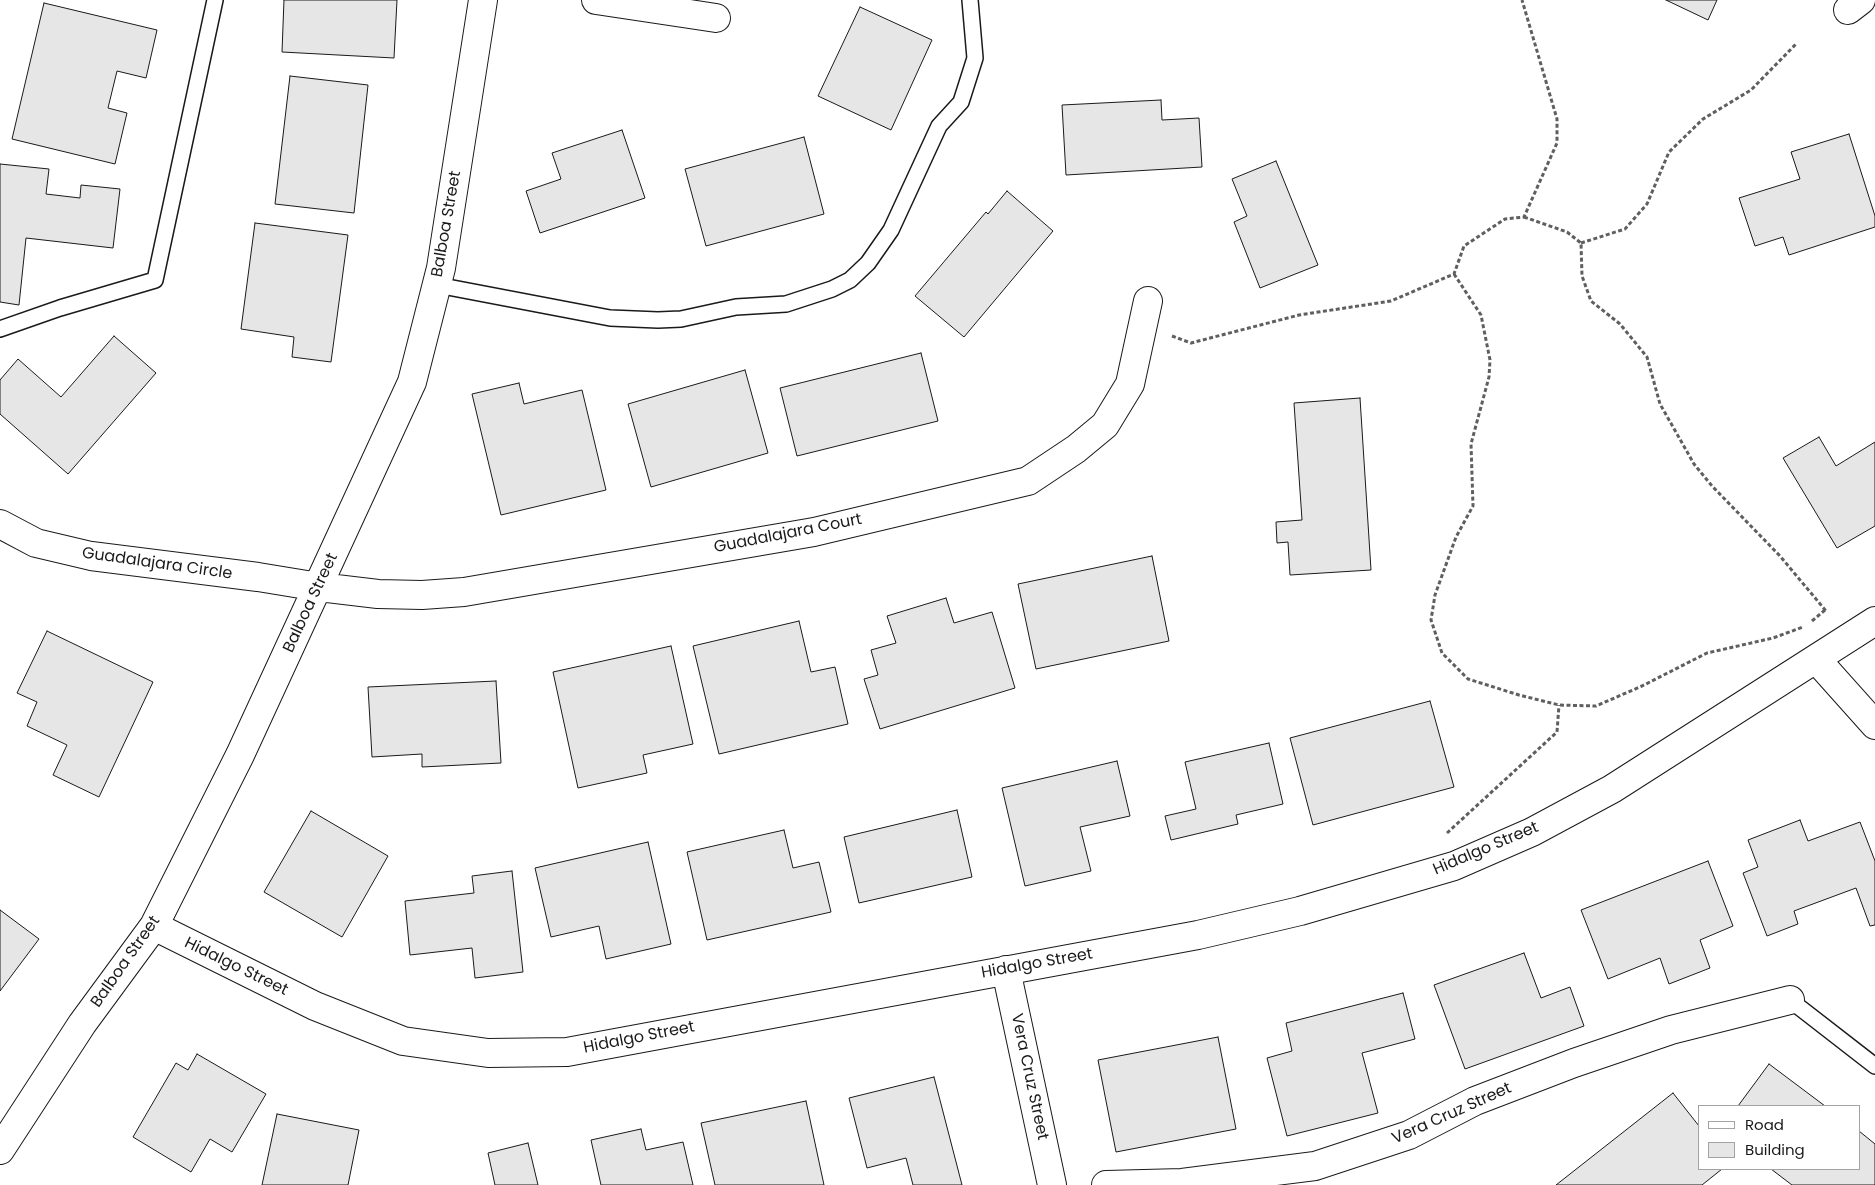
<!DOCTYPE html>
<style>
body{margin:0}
#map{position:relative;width:1875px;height:1185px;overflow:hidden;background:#fff;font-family:Poppins,sans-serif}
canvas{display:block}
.legend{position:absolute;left:1698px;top:1105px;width:162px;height:65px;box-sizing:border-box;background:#fff;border:1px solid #a3a3a3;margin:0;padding:6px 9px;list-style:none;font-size:15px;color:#1a1a1a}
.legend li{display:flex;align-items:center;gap:10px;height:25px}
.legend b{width:25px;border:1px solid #a3a3a3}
</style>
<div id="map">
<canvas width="1875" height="1185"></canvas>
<ul class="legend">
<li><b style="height:6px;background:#fff"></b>Road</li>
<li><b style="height:14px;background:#e6e6e6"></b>Building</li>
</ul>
</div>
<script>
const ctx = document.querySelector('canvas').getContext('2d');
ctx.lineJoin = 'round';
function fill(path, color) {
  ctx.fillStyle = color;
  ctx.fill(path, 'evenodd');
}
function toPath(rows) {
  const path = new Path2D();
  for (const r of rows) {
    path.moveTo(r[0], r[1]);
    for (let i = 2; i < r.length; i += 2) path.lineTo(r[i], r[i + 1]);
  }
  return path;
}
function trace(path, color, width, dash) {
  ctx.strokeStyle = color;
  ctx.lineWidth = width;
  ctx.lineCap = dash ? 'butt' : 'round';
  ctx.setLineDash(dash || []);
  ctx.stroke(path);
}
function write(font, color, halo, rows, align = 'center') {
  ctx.font = font + ' Poppins,sans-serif';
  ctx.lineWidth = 4;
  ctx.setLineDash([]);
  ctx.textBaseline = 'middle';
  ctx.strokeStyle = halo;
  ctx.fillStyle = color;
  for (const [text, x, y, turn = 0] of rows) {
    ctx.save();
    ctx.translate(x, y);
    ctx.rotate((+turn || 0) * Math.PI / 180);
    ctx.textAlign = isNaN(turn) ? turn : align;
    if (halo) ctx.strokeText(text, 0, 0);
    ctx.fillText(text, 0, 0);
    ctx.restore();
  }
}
const building = toPath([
 [284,0,397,0,394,58,282,52,284,0],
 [1666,0,1717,0,1708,20,1666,0],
 [44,3,157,30,146,78,117,71,108,108,127,113,115,164,12,139,44,3],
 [860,7,932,40,891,130,818,96,860,7],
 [290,76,368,85,354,213,275,204,290,76],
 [1161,100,1162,120,1199,118,1202,167,1066,175,1062,105,1161,100],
 [622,130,645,198,540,233,526,191,561,179,552,153,622,130],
 [1849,134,1875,216,1875,227,1789,255,1783,237,1755,246,1739,198,1800,179,1791,152,1849,134],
 [804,137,824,214,706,246,685,169,804,137],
 [1276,161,1318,265,1260,288,1234,222,1247,216,1232,179,1276,161],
 [0,164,49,169,46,194,80,198,81,185,120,189,113,248,26,238,19,305,0,302,0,164],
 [1007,191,1053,231,964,337,915,296,986,212,988,214,1007,191],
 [255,223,348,235,331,362,292,357,294,337,241,329,255,223],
 [114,336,156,373,68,474,0,414,0,380,18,359,61,397,114,336],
 [921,353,938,421,797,456,780,388,921,353],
 [745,370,768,453,651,487,628,404,745,370],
 [519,383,524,404,582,390,606,490,501,515,472,394,519,383],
 [1360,398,1371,570,1290,575,1288,542,1277,543,1276,522,1302,520,1294,403,1360,398],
 [1819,437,1836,466,1875,442,1875,526,1837,548,1783,458,1819,437],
 [1152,556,1169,641,1036,669,1018,584,1152,556],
 [946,598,954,623,992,612,1015,688,880,729,864,679,878,675,871,650,896,643,887,616,946,598],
 [799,621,811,672,835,667,848,724,719,754,693,646,799,621],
 [47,631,153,682,99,797,53,775,67,745,27,726,37,702,17,693,47,631],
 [671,646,693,744,643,755,647,773,578,788,553,672,671,646],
 [496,681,501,763,422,767,422,754,372,757,368,687,496,681],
 [1430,701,1454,787,1313,825,1290,738,1430,701],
 [1269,743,1283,804,1236,815,1238,824,1171,840,1165,816,1196,809,1185,762,1269,743],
 [1117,761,1130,816,1080,827,1091,871,1025,886,1002,788,1117,761],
 [957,810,972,877,859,903,844,837,957,810],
 [311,811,388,856,342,937,264,892,311,811],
 [1800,820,1808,841,1860,822,1875,861,1875,925,1870,926,1856,888,1794,911,1798,924,1767,936,1743,873,1758,867,1748,840,1800,820],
 [784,830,793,868,819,862,831,912,707,940,687,852,784,830],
 [648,842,671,944,606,959,599,926,551,937,535,868,648,842],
 [1708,861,1733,926,1700,940,1710,968,1669,984,1660,958,1608,979,1581,910,1708,861],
 [512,871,523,972,475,978,472,948,410,955,405,901,474,893,472,876,512,871],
 [0,910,39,939,0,991,0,910],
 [1524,953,1541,998,1570,987,1584,1026,1465,1069,1434,985,1524,953],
 [1403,993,1415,1039,1362,1053,1378,1113,1287,1136,1267,1058,1292,1051,1286,1023,1403,993],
 [1218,1037,1236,1129,1116,1152,1098,1060,1218,1037],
 [197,1054,266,1094,232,1152,210,1139,191,1172,133,1137,176,1063,188,1070,197,1054],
 [1769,1064,1825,1106,1738,1106,1769,1064],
 [934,1077,962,1185,913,1185,906,1158,867,1168,849,1098,934,1077],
 [1673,1093,1699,1126,1699,1169,1722,1169,1702,1185,1556,1185,1673,1093],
 [806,1101,824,1185,715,1185,701,1123,806,1101],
 [277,1114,359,1130,348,1185,262,1185,277,1114],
 [641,1129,646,1150,683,1142,693,1185,601,1185,591,1140,641,1129],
 [1859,1131,1875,1144,1875,1185,1792,1185,1771,1169,1859,1169,1859,1131],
 [528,1143,538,1185,495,1185,488,1153,528,1143]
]);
const path = toPath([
 [1524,217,1567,232,1581,243,1582,276,1591,301,1620,324,1647,357,1660,404,1694,464,1712,486,1780,556,1826,611],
 [1581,243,1625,229,1647,204,1669,152,1703,119,1751,90,1797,43],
 [1454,274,1481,315,1490,360,1489,377,1471,444,1473,506,1456,537,1435,595,1431,620,1442,653,1468,679,1519,695,1559,705,1596,706,1642,686,1707,653,1773,638,1803,627],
 [1172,336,1191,343,1299,315,1391,301,1454,274,1464,246,1505,219,1524,217,1557,143,1557,119,1522,0],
 [1812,621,1825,610],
 [1447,833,1557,732,1559,705]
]);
const service = toPath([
 [437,285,610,318,658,320,681,319,736,307,786,304,832,289,850,280,868,263,891,230,939,126,961,102,975,58,970,0],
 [0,329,60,308,155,280,215,0],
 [1790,1000,1875,1066]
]);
const minor = toPath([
 [596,0,716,18],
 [1848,10,1861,0],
 [0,524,36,543,91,556,258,577,319,587,378,594,422,595,464,592,814,532,1028,481,1076,449,1105,425,1130,384,1148,301],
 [1816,659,1875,725],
 [154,926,315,1006,403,1041,488,1053,567,1052,1198,935,1300,911,1454,866,1532,832,1612,789,1875,621],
 [1006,970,1052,1185],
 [0,1150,82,1024,154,926,240,755,412,382,441,268,483,0],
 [1106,1185,1182,1183,1315,1166,1409,1135,1475,1101,1574,1063,1671,1030,1790,1000]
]);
const streetNames = [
 ["Balboa Street",447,224,-80],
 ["Guadalajara Court",788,534,-11],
 ["Guadalajara Circle",157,564,8],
 ["Balboa Street",311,603,-65],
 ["Hidalgo Street",1486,849,-23],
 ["Balboa Street",126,962,-55],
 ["Hidalgo Street",1037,964,-10],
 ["Hidalgo Street",236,967,26],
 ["Hidalgo Street",639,1038,-11],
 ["Vera Cruz Street",1029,1077,78],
 ["Vera Cruz Street",1452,1114,-24]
];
fill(building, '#e6e6e6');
trace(building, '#1a1a1a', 1);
trace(service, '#1a1a1a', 18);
trace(minor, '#1a1a1a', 30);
trace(path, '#5f5f5f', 3, [4, 2.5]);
trace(service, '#fff', 15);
trace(minor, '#fff', 28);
write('16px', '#1a1a1a', '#fff', streetNames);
</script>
